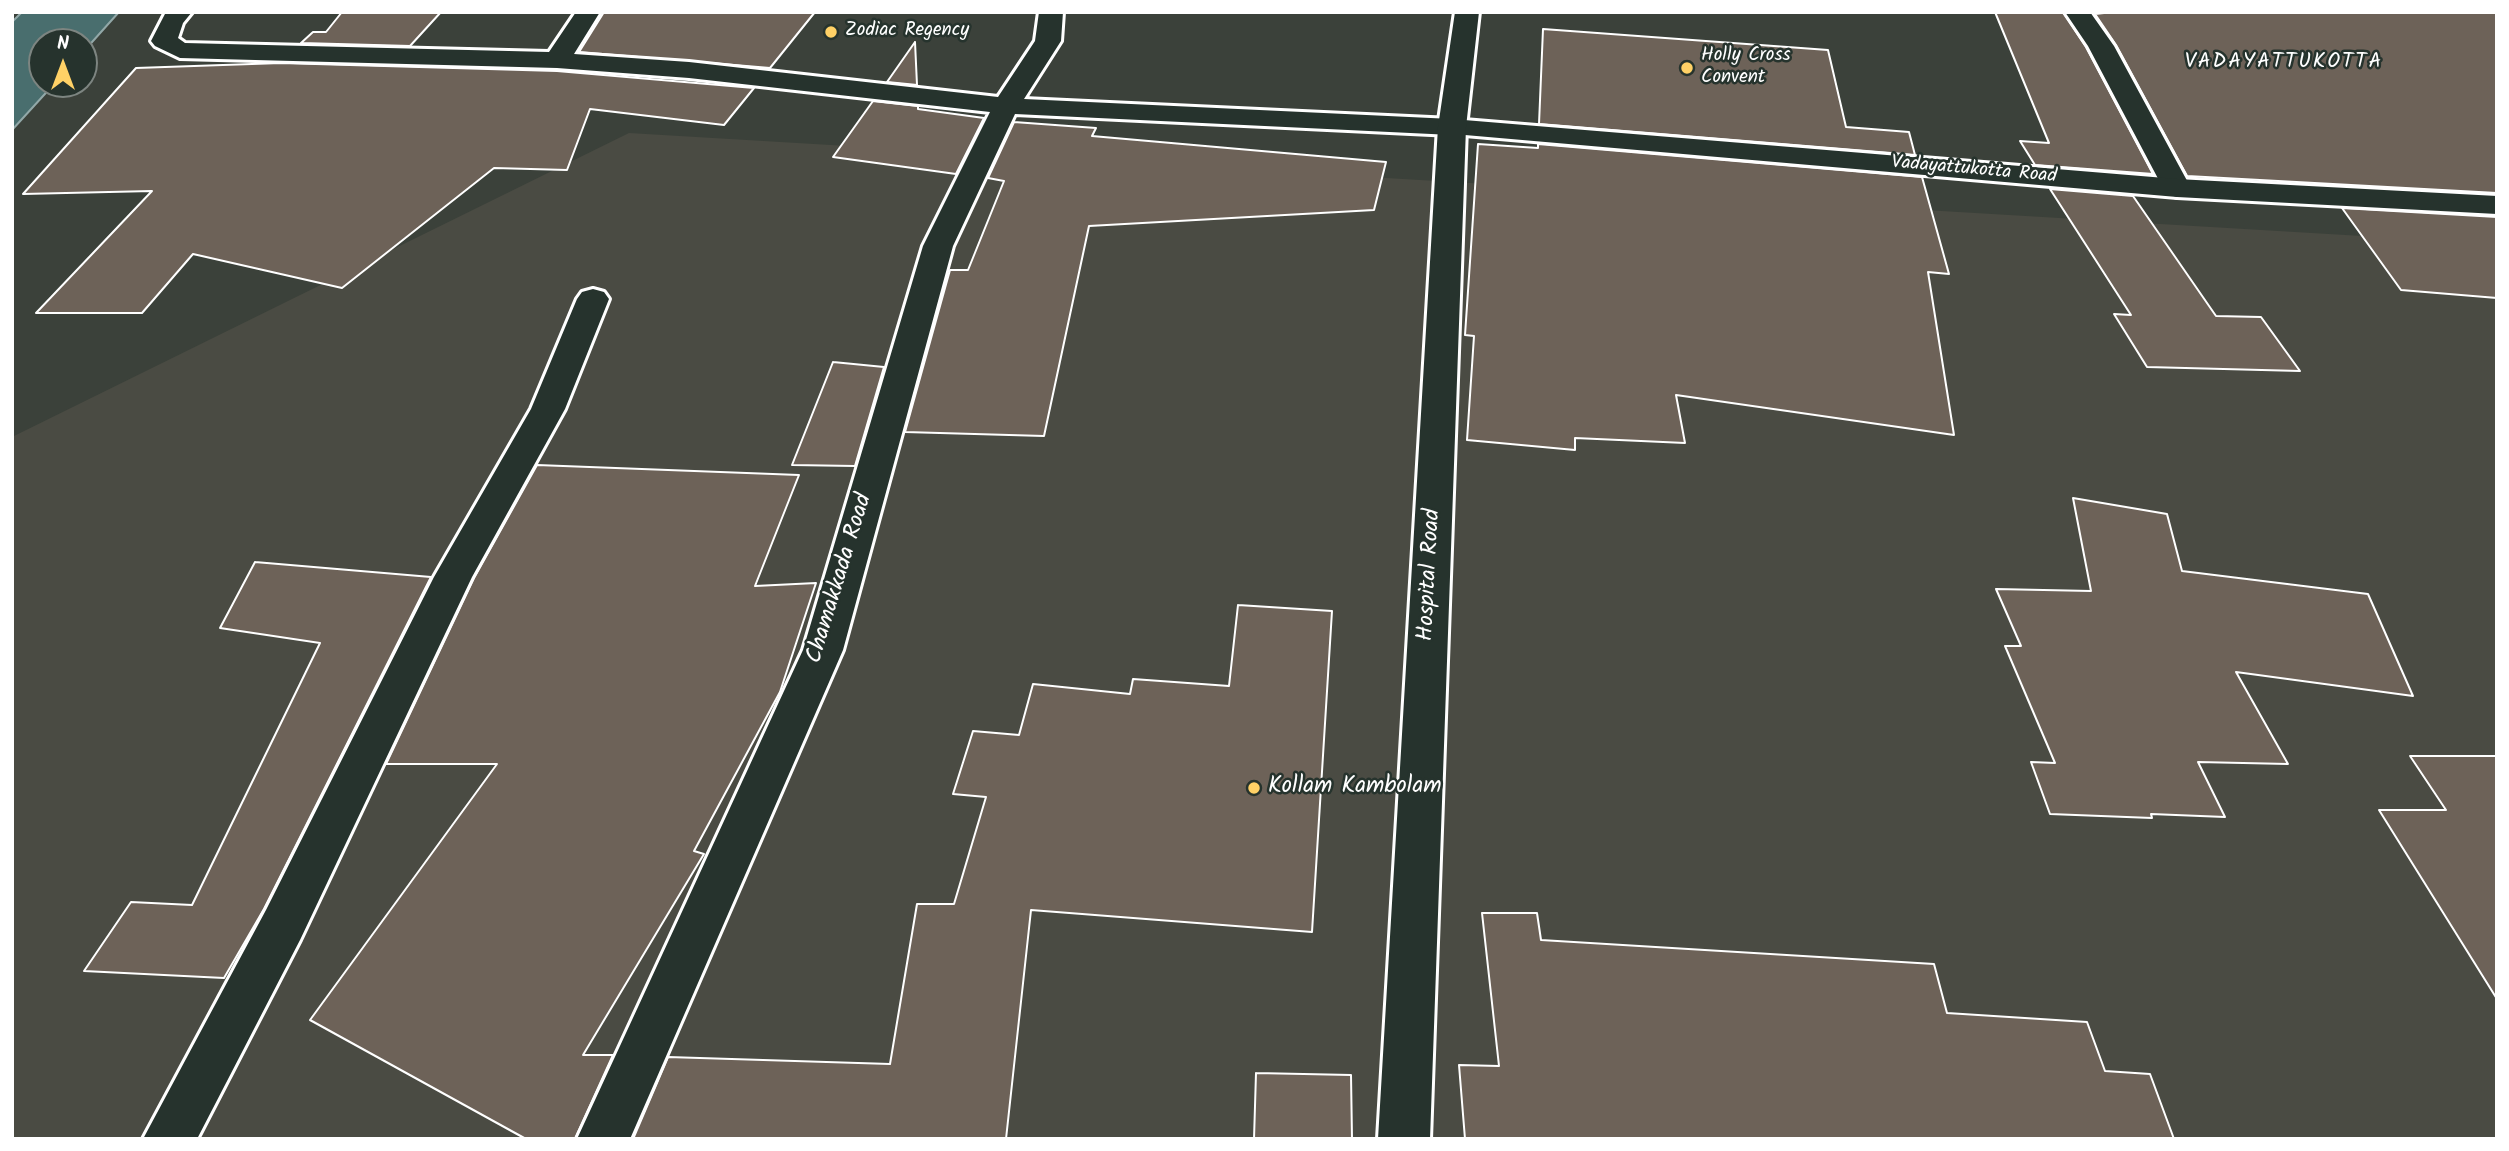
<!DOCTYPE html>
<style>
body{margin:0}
#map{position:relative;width:2509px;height:1151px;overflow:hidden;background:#3b413a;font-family:Kalam,sans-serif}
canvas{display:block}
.frame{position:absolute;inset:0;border:14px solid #fff;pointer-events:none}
.north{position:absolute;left:28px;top:28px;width:70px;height:70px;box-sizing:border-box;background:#26332d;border:2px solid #7d8581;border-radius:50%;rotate:0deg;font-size:19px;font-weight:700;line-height:28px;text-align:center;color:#fff}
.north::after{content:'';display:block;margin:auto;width:24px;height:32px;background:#ffd166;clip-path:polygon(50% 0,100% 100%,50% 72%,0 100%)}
</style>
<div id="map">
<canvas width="2509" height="1151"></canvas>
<div class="frame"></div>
<div class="north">N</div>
</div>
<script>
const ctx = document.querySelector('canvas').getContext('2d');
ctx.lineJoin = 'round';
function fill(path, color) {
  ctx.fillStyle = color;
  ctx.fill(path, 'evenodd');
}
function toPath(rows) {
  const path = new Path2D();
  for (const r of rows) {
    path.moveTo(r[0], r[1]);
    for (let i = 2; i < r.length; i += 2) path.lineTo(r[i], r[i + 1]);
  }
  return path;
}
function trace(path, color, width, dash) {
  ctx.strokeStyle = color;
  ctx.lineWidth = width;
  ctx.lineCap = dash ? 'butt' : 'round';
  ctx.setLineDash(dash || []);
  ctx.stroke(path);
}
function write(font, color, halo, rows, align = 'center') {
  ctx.font = font + ' Kalam,sans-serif';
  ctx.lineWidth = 5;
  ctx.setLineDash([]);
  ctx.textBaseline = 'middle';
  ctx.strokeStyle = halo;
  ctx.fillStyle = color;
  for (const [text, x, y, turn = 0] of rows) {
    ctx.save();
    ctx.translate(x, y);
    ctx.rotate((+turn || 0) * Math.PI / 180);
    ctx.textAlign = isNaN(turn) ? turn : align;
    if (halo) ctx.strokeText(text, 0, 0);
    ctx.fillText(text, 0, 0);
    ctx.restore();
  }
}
const built = toPath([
 [629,133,2497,244,2497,1139,12,1139,12,437]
]);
const water = toPath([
 [22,12,119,12,84,51,84,42,42,42,42,84,54,84,12,130,12,22,22,12]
]);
const building = toPath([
 [342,12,441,12,410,46,301,43,313,32,326,32,342,12],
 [604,12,815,12,770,68,579,52,604,12],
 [1995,12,2063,12,2086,47,2153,174,2035,165,2020,141,2049,143,1995,12],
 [2113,12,2497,12,2497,193,2187,176,2116,45,2095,14,2113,12],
 [1543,29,1828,50,1846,127,1909,132,1915,155,1539,124,1543,29],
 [915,42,917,85,887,82,915,42],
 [281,63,557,71,754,88,724,125,590,109,567,170,494,168,342,288,193,254,142,313,36,313,152,191,23,194,136,68,281,63],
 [873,101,918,106,918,109,984,118,956,174,833,157,873,101],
 [1014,122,1096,128,1092,136,1386,162,1374,210,1089,226,1044,436,905,432,950,270,968,270,1004,181,988,178,1014,122],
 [1478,144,1538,148,1538,144,1922,177,1949,274,1928,272,1954,435,1676,395,1685,443,1575,438,1575,450,1467,440,1474,336,1465,335,1478,144],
 [2050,189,2133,196,2216,316,2261,317,2300,371,2147,367,2114,314,2131,315,2050,189],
 [2342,208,2497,217,2497,298,2401,290,2342,208],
 [833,362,884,367,855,466,792,465,833,362],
 [537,465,799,475,755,586,816,583,780,692,694,851,704,854,583,1055,613,1055,575,1139,526,1139,310,1020,497,764,386,764,474,578,537,465],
 [2073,498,2167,514,2182,571,2368,594,2413,696,2236,672,2288,764,2198,762,2225,817,2151,814,2152,818,2050,814,2031,762,2055,763,2005,646,2021,646,1996,589,2091,591,2073,498],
 [255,562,431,577,264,909,224,978,84,971,131,902,192,905,320,643,220,628,255,562],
 [1238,605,1332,611,1312,932,1031,910,1006,1139,633,1139,668,1057,890,1064,917,904,954,904,986,797,953,794,973,731,1019,735,1033,684,1130,694,1133,679,1229,686,1238,605],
 [2410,756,2497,756,2497,999,2379,810,2446,810,2410,756],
 [1482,913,1537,913,1541,940,1934,964,1947,1013,2087,1022,2105,1071,2150,1074,2174,1139,1465,1139,1459,1065,1499,1066,1482,913],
 [1256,1073,1351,1075,1352,1139,1254,1139,1256,1073]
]);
const minor = toPath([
 [166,12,192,12,183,23,178,38,185,43,549,52,576,12,600,12,574,54,689,62,998,97,1035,41,1039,12,1063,12,1061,41,1024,99,1452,119,1462,121,1466,127,1462,133,1452,135,1015,114,953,246,843,650,630,1139,577,1139,803,650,923,246,990,112,689,78,557,68,180,58,155,46,151,41,166,12],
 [2065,12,2090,12,2114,46,2191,188,2187,194,2177,197,2167,194,2163,188,2088,46,2065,12],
 [593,289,604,292,609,299,565,409,472,577,300,940,197,1139,143,1139,266,910,434,577,531,409,577,299,582,292,593,289]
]);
const tertiary = toPath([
 [1452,119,2177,179,2497,196,2497,214,2177,197,1442,133,1438,127,1442,121,1452,119]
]);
const secondary = toPath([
 [1455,12,1479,12,1466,127,1430,1139,1378,1139,1438,127,1455,12]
]);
const markers = [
 [831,32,7,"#ffd166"],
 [1687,68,7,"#ffd166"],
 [1254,788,7,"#ffd166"]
];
const farPoinames = [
 ["Zodiac Regency",845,32],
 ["Holly Cross",1701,57],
 ["Convent",1701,79]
];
const farStreetnames = [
 ["Vadayattukotta Road",1974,171,5]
];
const farNeighbourhoodnames = [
 ["VADAYATTUKOTTA",2284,63]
];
const streetNames = [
 ["Hospital Road",1431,575,-87],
 ["Chamakkada Road",841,579,-73]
];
const poiNames = [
 ["Kollam Kambolam",1268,788]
];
fill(built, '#4a4b43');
fill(water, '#496e6e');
trace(water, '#92a8a8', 2);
fill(building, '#6d6258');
trace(building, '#fff', 2);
trace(minor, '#fff', 6);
trace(tertiary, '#fff', 6);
trace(secondary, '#fff', 6);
fill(minor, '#26332d');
fill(tertiary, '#26332d');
fill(secondary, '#26332d');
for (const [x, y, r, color] of markers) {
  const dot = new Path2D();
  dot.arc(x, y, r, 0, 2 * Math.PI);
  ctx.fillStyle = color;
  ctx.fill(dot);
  trace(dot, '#26332d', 2.5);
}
write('19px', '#fff', '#26332d', farPoinames, 'left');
write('19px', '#fff', '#26332d', farStreetnames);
ctx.letterSpacing = '2px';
write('21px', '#fff', '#26332d', farNeighbourhoodnames);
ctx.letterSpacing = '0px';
write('23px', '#fff', '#26332d', streetNames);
write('23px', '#fff', '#26332d', poiNames, 'left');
</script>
